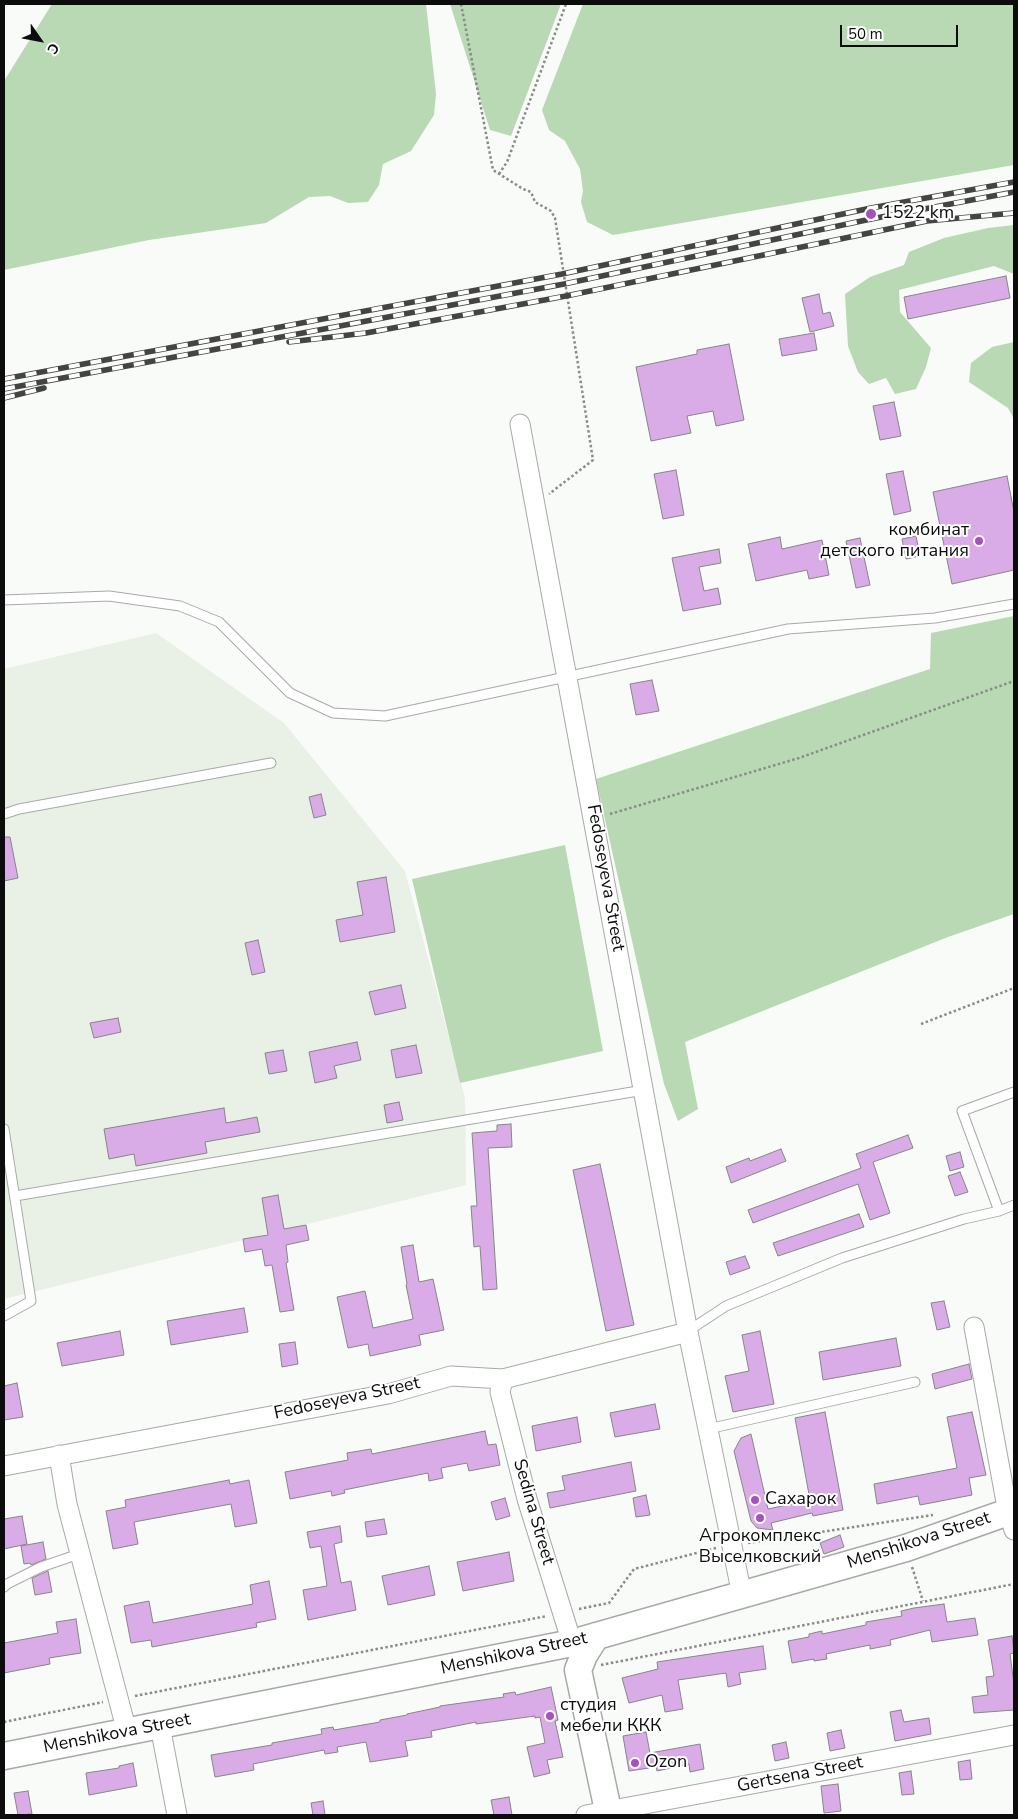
<!DOCTYPE html>
<meta charset="utf-8">
<style>
body{margin:0}
#map{position:relative;width:1018px;height:1819px;overflow:hidden;background:#f8fbf7;font-family:"Nunito Sans",sans-serif}
canvas{display:block}
.frame{position:absolute;inset:0;border:5px solid #0b0c0b;pointer-events:none}
.north{position:absolute;left:15px;top:15px;width:50px;height:50px;-webkit-text-stroke:4px #fff;paint-order:stroke;rotate:123deg;font-size:14px;font-weight:700;line-height:20px;text-align:center;color:#0b0c0b}
.north::after{content:'';display:block;margin:auto;width:18px;height:22px;background:#0b0c0b;clip-path:polygon(50% 0,100% 100%,50% 72%,0 100%)}
.scale{position:absolute;left:840px;top:25px;width:118px;height:22px;box-sizing:border-box;border:2px solid #0b0c0b;border-top:0;padding-left:6px;font-size:15px;line-height:18px;white-space:nowrap;color:#0b0c0b;-webkit-text-stroke:4px #fff;paint-order:stroke}
</style>
<div id="map">
<canvas width="1018" height="1819"></canvas>
<div class="frame"></div>
<div class="north">С</div>
<div class="scale">50 m</div>
</div>
<script>
const ctx = document.querySelector('canvas').getContext('2d');
ctx.lineJoin = 'round';
function fill(path, color) {
  ctx.fillStyle = color;
  ctx.fill(path, 'evenodd');
}
function toPath(rows) {
  const path = new Path2D();
  for (const r of rows) {
    path.moveTo(r[0], r[1]);
    for (let i = 2; i < r.length; i += 2) path.lineTo(r[i], r[i + 1]);
  }
  return path;
}
function trace(path, color, width, dash) {
  ctx.strokeStyle = color;
  ctx.lineWidth = width;
  ctx.lineCap = dash ? 'butt' : 'round';
  ctx.setLineDash(dash || []);
  ctx.stroke(path);
}
function write(font, color, halo, rows, align = 'center') {
  ctx.font = font + ' "Nunito Sans",sans-serif';
  ctx.lineWidth = 4;
  ctx.setLineDash([]);
  ctx.textBaseline = 'middle';
  ctx.strokeStyle = halo;
  ctx.fillStyle = color;
  for (const [text, x, y, turn = 0] of rows) {
    ctx.save();
    ctx.translate(x, y);
    ctx.rotate((+turn || 0) * Math.PI / 180);
    ctx.textAlign = isNaN(turn) ? turn : align;
    if (halo) ctx.strokeText(text, 0, 0);
    ctx.fillText(text, 0, 0);
    ctx.restore();
  }
}
const built = toPath([
 [156,633,284,723,405,871,465,1098,466,1185,4,1299,4,669]
]);
const green = toPath([
 [52,4,426,4,436,94,434,115,411,151,383,164,379,185,368,202,348,203,330,196,309,197,266,223,149,240,4,270,4,81],
 [450,4,561,4,511,136,490,130],
 [583,4,1014,4,1014,165,613,235,587,222,581,202,583,191,580,169,565,141,549,130,542,110],
 [1014,225,1014,274,994,266,899,290,900,312,931,348,926,367,916,389,895,394,886,378,869,384,858,372,848,346,845,294,870,277,904,265,909,252,944,238,988,228],
 [1014,342,1014,419,1008,408,969,382,971,363,992,347],
 [1014,616,1014,914,948,937,685,1042,698,1109,678,1121,664,1084,596,779,930,669,931,633],
 [565,845,603,1051,460,1083,412,879]
]);
const building = toPath([
 [1006,276,1010,298,908,319,904,297,1006,276],
 [819,294,823,314,830,312,834,326,810,332,802,298,819,294],
 [814,333,817,350,782,356,779,339,814,333],
 [729,344,744,420,716,426,713,411,687,416,691,433,651,441,636,367,697,354,697,350,729,344],
 [894,402,901,436,880,440,873,406,894,402],
 [676,470,684,515,663,519,654,474,676,470],
 [903,471,911,511,894,515,886,474,903,471],
 [1007,476,1014,512,1014,570,952,584,933,492,1007,476],
 [916,536,920,556,906,559,902,539,916,536],
 [780,537,782,549,822,540,829,575,809,579,807,570,756,581,748,544,780,537],
 [860,538,870,585,856,588,846,541,860,538],
 [719,549,721,563,699,567,704,591,718,588,721,604,683,611,672,558,719,549],
 [652,680,659,711,636,715,630,684,652,680],
 [321,794,326,815,314,818,309,797,321,794],
 [4,837,10,837,18,878,4,881,4,837],
 [386,877,395,932,340,942,336,920,363,915,357,882,386,877],
 [258,940,265,972,252,975,245,943,258,940],
 [401,985,406,1008,375,1015,369,992,401,985],
 [118,1018,121,1032,94,1038,90,1023,118,1018],
 [357,1042,361,1060,334,1066,337,1078,315,1083,309,1052,357,1042],
 [416,1045,422,1073,396,1078,391,1050,416,1045],
 [283,1050,287,1071,269,1074,265,1053,283,1050],
 [399,1102,403,1120,387,1123,384,1105,399,1102],
 [224,1108,226,1123,257,1117,260,1132,205,1142,207,1153,136,1166,134,1154,109,1159,104,1129,224,1108],
 [511,1124,512,1147,488,1148,497,1289,483,1290,480,1246,474,1247,471,1206,477,1206,472,1133,497,1131,497,1125,511,1124],
 [908,1135,913,1148,873,1162,890,1213,870,1220,858,1184,753,1223,748,1210,861,1168,856,1154,908,1135],
 [781,1149,786,1161,731,1183,726,1167,749,1158,750,1161,781,1149],
 [960,1152,964,1167,950,1171,946,1156,960,1152],
 [600,1164,634,1325,606,1331,573,1170,600,1164],
 [960,1172,968,1192,955,1196,948,1176,960,1172],
 [278,1195,284,1229,306,1225,309,1240,286,1245,288,1262,286,1263,294,1310,280,1312,272,1265,265,1266,262,1249,245,1252,243,1239,268,1235,262,1198,278,1195],
 [859,1214,864,1227,778,1256,773,1243,859,1214],
 [413,1245,419,1282,433,1279,444,1330,419,1335,421,1345,370,1356,368,1344,348,1348,337,1297,365,1291,373,1328,413,1319,406,1285,407,1284,401,1247,413,1245],
 [745,1256,750,1268,730,1275,726,1262,745,1256],
 [944,1301,950,1327,937,1330,931,1303,944,1301],
 [244,1308,248,1332,171,1345,167,1321,244,1308],
 [120,1331,124,1355,62,1366,57,1343,120,1331],
 [760,1331,774,1404,733,1412,725,1376,749,1371,742,1335,760,1331],
 [896,1338,901,1366,823,1380,819,1352,896,1338],
 [295,1342,298,1364,282,1367,279,1344,295,1342],
 [969,1364,972,1379,935,1389,932,1374,969,1364],
 [17,1383,23,1417,4,1420,4,1386,17,1383],
 [655,1404,660,1429,615,1437,610,1413,655,1404],
 [825,1412,843,1510,813,1516,812,1513,771,1523,773,1530,757,1528,751,1521,734,1451,741,1438,751,1434,768,1509,810,1500,795,1418,825,1412],
 [972,1412,986,1475,969,1478,972,1495,920,1505,918,1496,877,1504,874,1484,957,1468,947,1417,972,1412],
 [577,1417,581,1442,536,1451,532,1426,577,1417],
 [485,1431,488,1445,496,1444,500,1465,469,1471,467,1463,441,1468,443,1478,429,1481,428,1473,344,1490,345,1493,332,1496,331,1491,290,1499,285,1472,348,1460,347,1453,371,1449,372,1454,485,1431],
 [631,1462,636,1491,550,1508,547,1493,565,1490,562,1476,631,1462],
 [229,1480,230,1484,249,1480,257,1523,235,1527,231,1504,134,1522,138,1544,113,1549,106,1511,126,1507,125,1500,229,1480],
 [646,1495,650,1515,636,1517,633,1498,646,1495],
 [505,1498,510,1516,496,1520,491,1502,505,1498],
 [22,1516,27,1544,4,1549,4,1519,22,1516],
 [384,1519,387,1534,367,1537,365,1522,384,1519],
 [340,1526,342,1542,334,1544,341,1583,351,1581,356,1610,308,1620,303,1590,327,1586,321,1546,310,1548,307,1532,340,1526],
 [840,1535,844,1547,824,1554,820,1543,840,1535],
 [43,1542,46,1559,31,1565,30,1563,24,1564,21,1546,43,1542],
 [509,1552,514,1581,463,1591,457,1562,509,1552],
 [429,1566,435,1595,388,1605,382,1576,429,1566],
 [48,1571,52,1592,35,1595,32,1578,48,1571],
 [269,1581,276,1619,256,1623,257,1627,152,1647,151,1640,131,1643,124,1606,149,1601,153,1623,253,1604,250,1585,269,1581],
 [944,1604,947,1622,975,1618,978,1635,932,1642,930,1630,890,1640,891,1645,870,1649,870,1645,826,1654,827,1659,814,1661,814,1659,792,1663,788,1641,809,1637,809,1634,822,1631,822,1634,866,1625,866,1622,902,1616,901,1611,914,1608,944,1604],
 [76,1619,81,1653,49,1658,50,1664,4,1673,4,1643,58,1633,56,1622,76,1619],
 [1012,1636,1014,1653,1010,1654,1014,1684,1014,1710,974,1713,972,1697,988,1695,986,1677,994,1676,988,1640,1012,1636],
 [763,1646,766,1669,739,1673,741,1684,728,1687,726,1673,678,1680,683,1709,665,1712,662,1695,629,1703,622,1678,658,1669,657,1662,763,1646],
 [551,1687,558,1720,555,1721,563,1757,547,1760,550,1773,534,1777,527,1747,545,1743,540,1717,535,1718,535,1716,476,1724,476,1722,431,1731,432,1737,405,1741,408,1756,370,1762,366,1742,337,1747,338,1752,325,1754,324,1750,253,1764,254,1770,215,1777,211,1755,272,1745,272,1743,322,1734,321,1729,333,1727,334,1730,380,1722,380,1720,407,1715,407,1714,440,1707,440,1706,504,1697,503,1694,515,1692,516,1695,551,1687],
 [901,1710,904,1722,929,1718,931,1734,895,1741,890,1712,901,1710],
 [841,1730,845,1748,830,1751,827,1733,841,1730],
 [646,1732,650,1753,700,1744,704,1769,690,1772,689,1764,657,1771,656,1767,629,1771,623,1736,646,1732],
 [786,1742,789,1758,775,1761,772,1745,786,1742],
 [970,1760,972,1779,960,1780,958,1762,970,1760],
 [133,1763,137,1786,89,1795,86,1773,119,1768,119,1766,133,1763],
 [911,1771,914,1794,902,1795,899,1773,911,1771],
 [838,1784,841,1811,824,1813,821,1786,838,1784],
 [28,1791,32,1814,18,1815,14,1793,28,1791],
 [509,1797,512,1815,494,1815,491,1800,509,1797],
 [323,1801,325,1815,313,1815,311,1803,323,1801]
]);
const path = toPath([
 [461,4,493,170,523,189,531,192,535,202,551,211,555,218,593,460,549,494],
 [499,174,507,162,566,4],
 [610,814,799,758,1014,681],
 [921,1024,1014,988],
 [748,1543,933,1515],
 [912,1567,923,1601],
 [579,1609,609,1603,634,1569,716,1548],
 [601,1665,1014,1584],
 [135,1696,547,1616],
 [4,1722,103,1702]
]);
const service = toPath([
 [4,600,109,596,180,606,219,622,290,693,333,713,385,716,788,629,935,618,1014,604],
 [4,814,19,809,271,763],
 [1014,1092,962,1111,999,1211,1014,1205],
 [4,1129,31,1301,4,1316],
 [15,1196,644,1090],
 [688,1331,726,1306,842,1258,964,1219,999,1211],
 [708,1429,915,1382],
 [4,1587,7,1584,41,1567,79,1554]
]);
const minor = toPath([
 [520,424,688,1332,742,1595],
 [974,1327,1006,1502,1014,1530],
 [503,1379,500,1392,527,1499,572,1643],
 [59,1455,67,1504,127,1732],
 [4,1466,388,1394,451,1376,503,1379,688,1332],
 [160,1726,177,1815],
 [586,1815,1014,1735]
]);
const secondary = toPath([
 [596,1636,584,1655,578,1670,609,1815],
 [4,1756,572,1643,906,1548,1014,1510]
]);
const rail = toPath([
 [289,342,366,333,566,296,927,221,1014,213],
 [4,379,562,274,871,208,1014,182],
 [4,389,564,284,871,219,1014,192],
 [4,398,44,388]
]);
const markers = [
 [871,214,6,"#a751bf"],
 [979,541,5,"#a751bf"],
 [755,1500,5,"#a751bf"],
 [760,1518,5,"#a751bf"],
 [550,1716,5,"#a751bf"],
 [635,1763,5,"#a751bf"]
];
const poiNames = [
 ["1522 km",882,214],
 ["комбинат",969,531,"right"],
 ["детского питания",969,552,"right"],
 ["Сахарок",765,1500],
 ["Агрокомплекс",760,1537,"center"],
 ["Выселковский",760,1558,"center"],
 ["студия",560,1706],
 ["мебели ККК",560,1727],
 ["Ozon",645,1763]
];
const streetNames = [
 ["Fedoseyeva Street",605,878,80],
 ["Fedoseyeva Street",347,1399,-12],
 ["Sedina Street",533,1512,74],
 ["Menshikova Street",919,1541,-18],
 ["Menshikova Street",514,1654,-12],
 ["Menshikova Street",117,1734,-11],
 ["Gertsena Street",800,1775,-11]
];
fill(built, '#e9f1e7');
fill(green, '#b9d9b4');
fill(building, '#daace7');
trace(building, '#878588', 1);
trace(service, '#a7aaa7', 11);
trace(minor, '#a7aaa7', 21);
trace(secondary, '#a7aaa7', 29);
trace(path, '#898b88', 2.5, [2.5, 2.5]);
trace(service, '#fff', 9);
trace(minor, '#fff', 19);
trace(secondary, '#fff', 26);
trace(rail, '#444543', 5.5);
trace(rail, '#fff', 4, [11]);
for (const [x, y, r, color] of markers) {
  const dot = new Path2D();
  dot.arc(x, y, r, 0, 2 * Math.PI);
  ctx.fillStyle = color;
  ctx.fill(dot);
  trace(dot, '#fff', 2);
}
write('18px', '#0b0c0b', '#fff', poiNames, 'left');
write('18px', '#0b0c0b', '#fff', streetNames);
</script>
